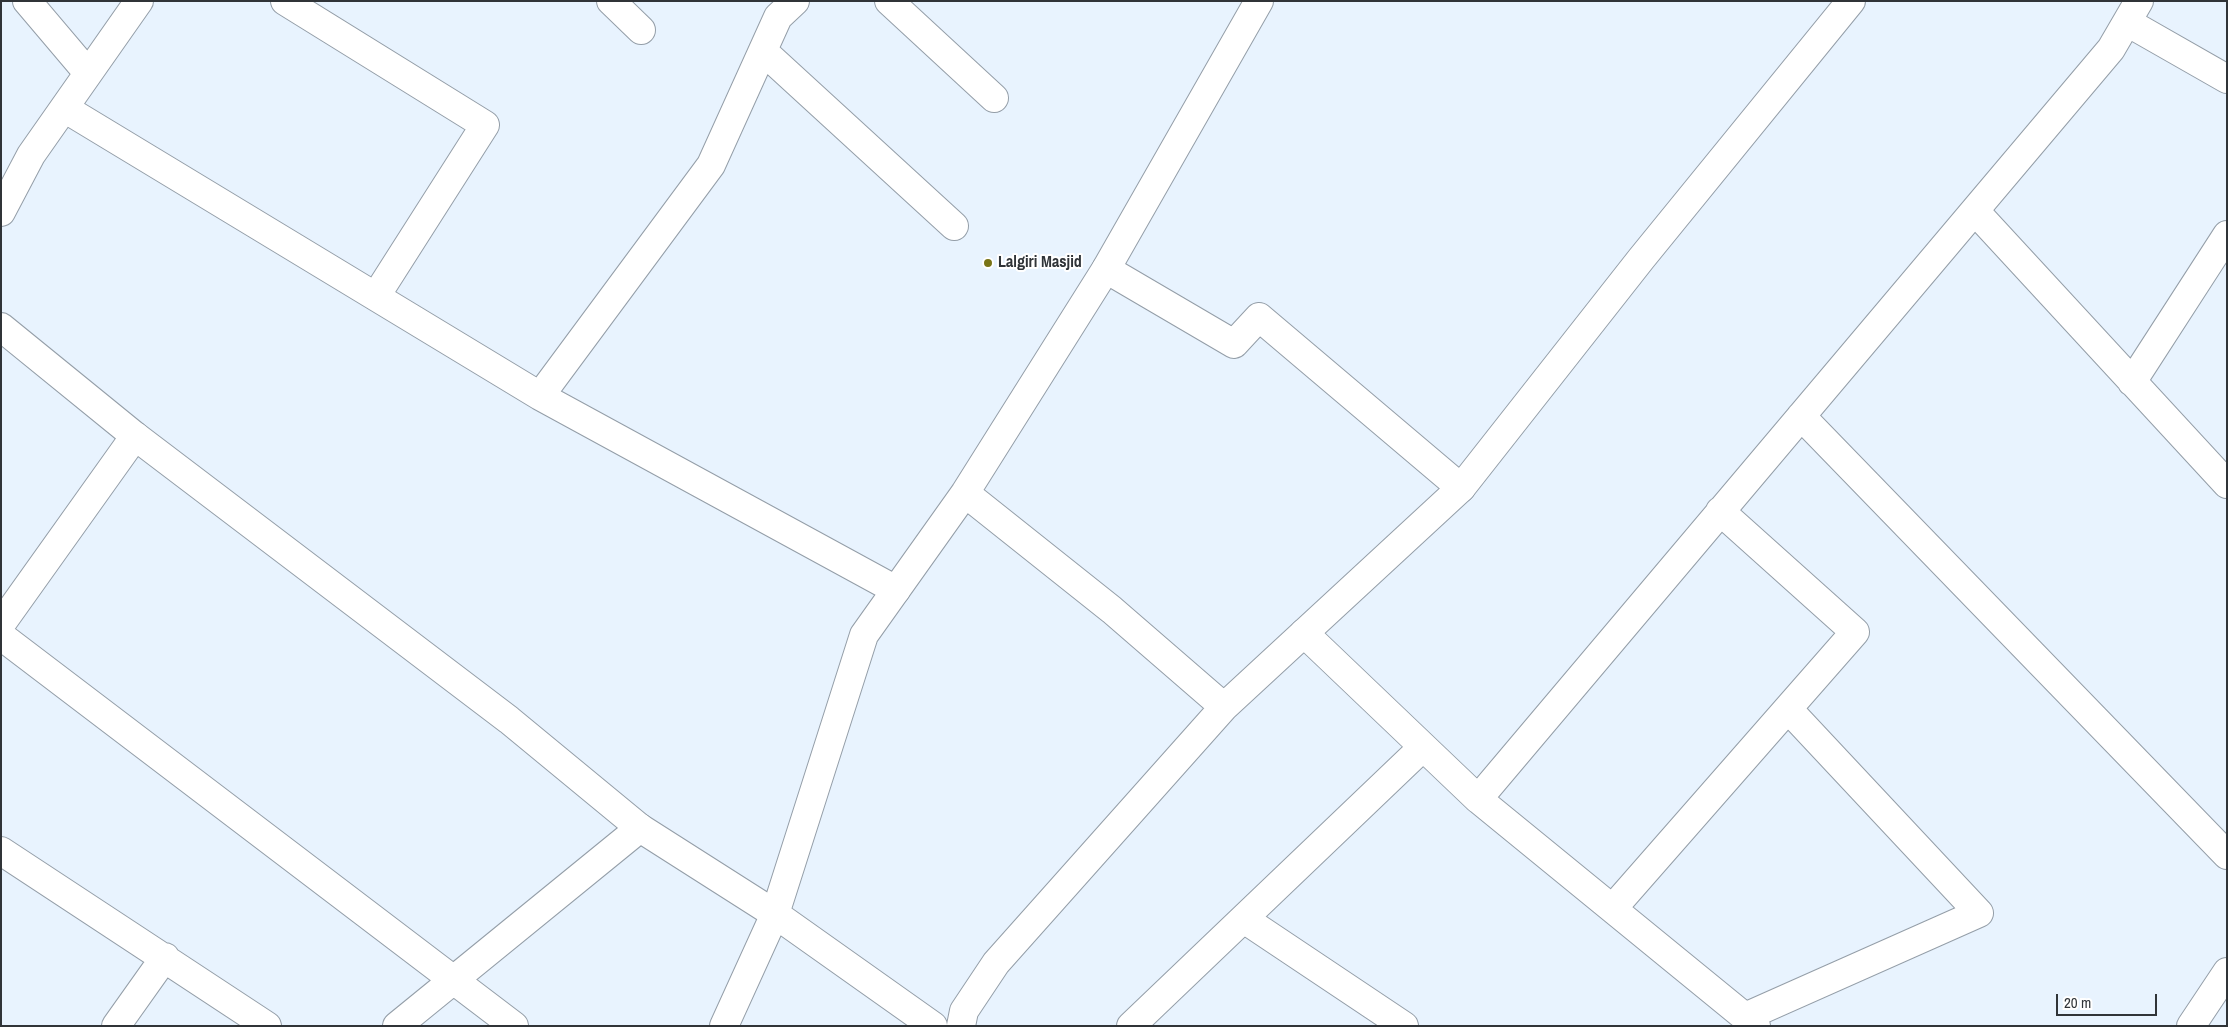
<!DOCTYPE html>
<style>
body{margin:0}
#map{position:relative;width:2228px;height:1027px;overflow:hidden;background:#e8f3fe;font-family:"Archivo Narrow",sans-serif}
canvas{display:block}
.frame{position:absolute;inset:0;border:2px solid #303438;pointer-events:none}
.scale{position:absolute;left:2056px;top:994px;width:101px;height:22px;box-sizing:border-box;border:2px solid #303438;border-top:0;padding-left:6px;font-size:15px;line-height:18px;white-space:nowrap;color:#303438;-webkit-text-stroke:4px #fff;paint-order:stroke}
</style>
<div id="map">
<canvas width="2228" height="1027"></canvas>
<div class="frame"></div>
<div class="scale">20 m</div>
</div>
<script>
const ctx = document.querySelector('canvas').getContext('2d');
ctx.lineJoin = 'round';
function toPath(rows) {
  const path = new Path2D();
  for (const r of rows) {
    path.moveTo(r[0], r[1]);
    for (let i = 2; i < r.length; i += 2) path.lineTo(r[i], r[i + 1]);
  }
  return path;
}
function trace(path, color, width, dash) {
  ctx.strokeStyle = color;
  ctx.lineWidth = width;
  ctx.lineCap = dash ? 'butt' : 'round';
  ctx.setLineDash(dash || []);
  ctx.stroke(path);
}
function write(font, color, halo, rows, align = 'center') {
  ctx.font = font + ' "Archivo Narrow",sans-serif';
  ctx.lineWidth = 4;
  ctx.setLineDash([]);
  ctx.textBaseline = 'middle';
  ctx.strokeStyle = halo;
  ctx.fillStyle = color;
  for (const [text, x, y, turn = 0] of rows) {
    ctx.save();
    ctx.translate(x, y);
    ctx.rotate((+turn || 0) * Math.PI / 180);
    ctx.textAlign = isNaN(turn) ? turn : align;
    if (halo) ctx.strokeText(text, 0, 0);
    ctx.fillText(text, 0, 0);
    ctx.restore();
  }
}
const street = toPath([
 [27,1,88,73],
 [285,1,485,125,376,296],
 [611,1,641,30],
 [795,1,778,17,711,165,540,396,896,590],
 [889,1,994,98],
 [2127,22,2227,79],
 [763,51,954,226],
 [64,108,540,396],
 [1975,211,2227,484],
 [1,212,31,155,139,1],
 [1106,269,1234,344,1259,317,1461,488],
 [2132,382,2227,235],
 [1801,416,2227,855],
 [1,624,135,436],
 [1304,633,1478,799,2111,49,2139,1],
 [1,636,514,1026],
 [1478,799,1756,1026],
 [1,851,267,1026],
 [1613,908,1855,632,1720,511],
 [1244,919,1404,1026],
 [1745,1017,1979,913,1788,709],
 [116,1026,165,957],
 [397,1026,640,828],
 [1131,1026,1423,747],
 [2191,1026,2227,972]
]);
const secondary = toPath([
 [1,327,135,436,509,720,640,828,775,914,933,1026],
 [965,493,1112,610,1224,707],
 [724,1026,775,914,864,635,965,493,1106,269,1259,1],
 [961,1026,964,1011,996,963,1224,707,1461,488,1641,259,1851,1]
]);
const markers = [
 [988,263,5,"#787417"]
];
const poiNames = [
 ["Lalgiri Masjid",998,263]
];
trace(street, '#949ea8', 30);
trace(secondary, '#949ea8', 30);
trace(street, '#fff', 28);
trace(secondary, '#fff', 28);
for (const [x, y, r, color] of markers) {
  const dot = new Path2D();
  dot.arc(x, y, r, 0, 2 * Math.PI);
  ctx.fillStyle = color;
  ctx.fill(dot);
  trace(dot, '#fff', 2);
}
write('bold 16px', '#303438', '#fff', poiNames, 'left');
</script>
